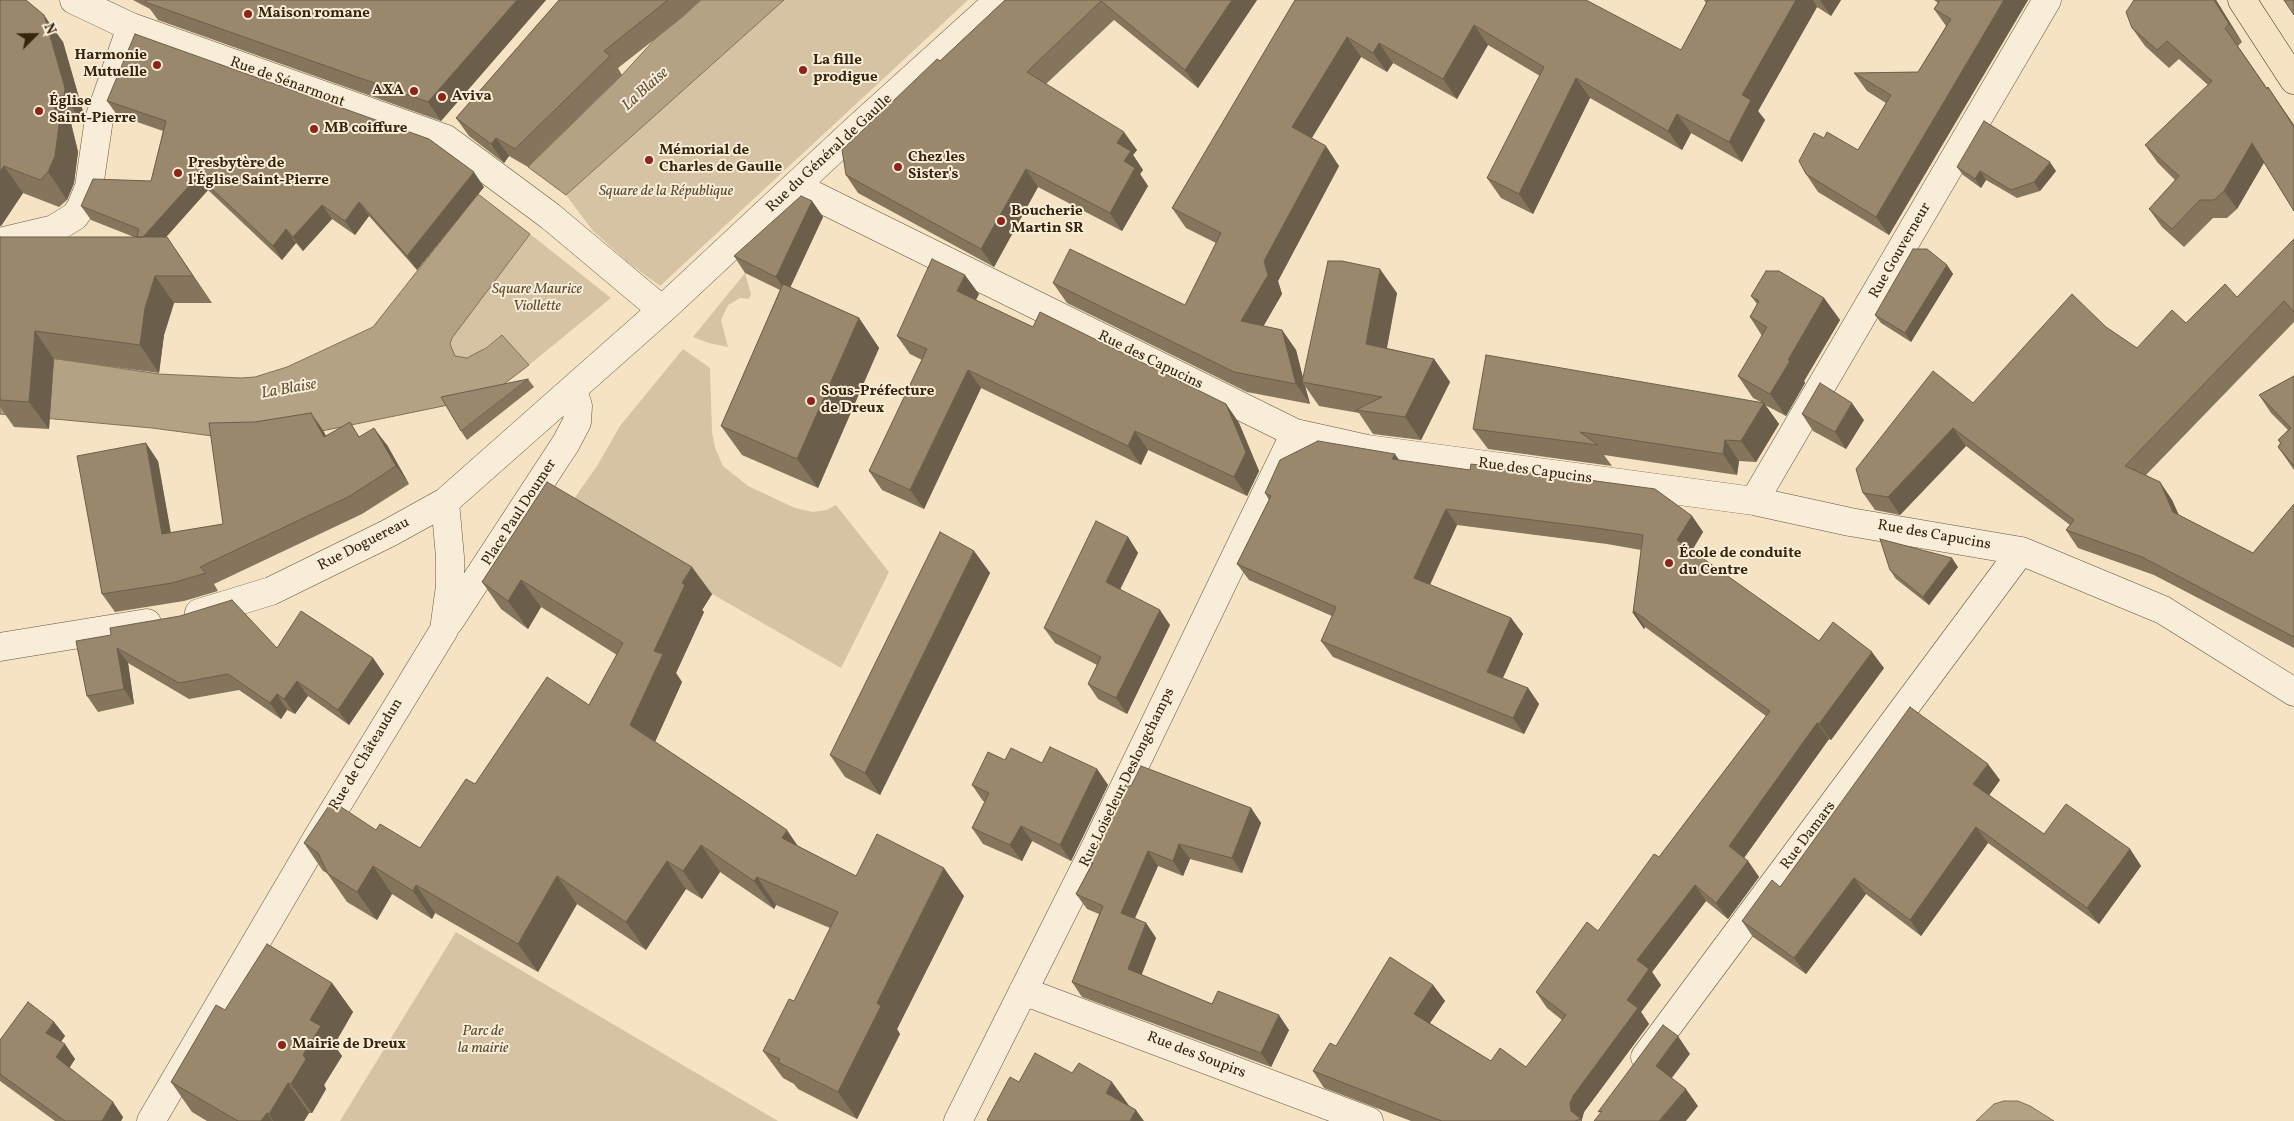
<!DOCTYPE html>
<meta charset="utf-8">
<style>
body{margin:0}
#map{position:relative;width:2294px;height:1121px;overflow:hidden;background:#f5e3c4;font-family:Vollkorn,serif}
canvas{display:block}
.north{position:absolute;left:10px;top:10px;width:50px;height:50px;-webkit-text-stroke:4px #f8edd9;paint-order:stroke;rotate:67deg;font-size:14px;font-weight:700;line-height:20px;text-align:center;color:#36250a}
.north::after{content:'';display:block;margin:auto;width:18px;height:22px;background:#36250a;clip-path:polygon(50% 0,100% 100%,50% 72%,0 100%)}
</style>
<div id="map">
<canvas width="2294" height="1121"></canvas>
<div class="north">N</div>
</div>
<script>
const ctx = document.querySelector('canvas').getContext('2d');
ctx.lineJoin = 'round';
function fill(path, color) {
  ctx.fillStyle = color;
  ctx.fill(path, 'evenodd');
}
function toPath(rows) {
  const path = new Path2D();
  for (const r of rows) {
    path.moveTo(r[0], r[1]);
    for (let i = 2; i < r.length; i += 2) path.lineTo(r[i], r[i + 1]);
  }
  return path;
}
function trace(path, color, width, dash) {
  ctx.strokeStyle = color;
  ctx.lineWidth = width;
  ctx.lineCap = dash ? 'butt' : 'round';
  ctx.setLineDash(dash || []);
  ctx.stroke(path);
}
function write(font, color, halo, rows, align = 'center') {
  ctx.font = font + ' Vollkorn,serif';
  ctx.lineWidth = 4;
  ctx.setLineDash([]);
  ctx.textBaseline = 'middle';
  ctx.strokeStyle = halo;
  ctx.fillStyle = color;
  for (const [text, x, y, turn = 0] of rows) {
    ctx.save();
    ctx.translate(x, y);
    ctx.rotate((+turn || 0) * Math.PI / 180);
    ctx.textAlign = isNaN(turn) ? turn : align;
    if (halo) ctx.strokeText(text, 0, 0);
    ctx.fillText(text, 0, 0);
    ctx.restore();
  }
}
const green = toPath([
 [784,0,968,0,660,286,629,263,593,231,566,195],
 [530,234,611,298,529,365,502,335,474,356,461,359,455,356,450,344,455,332],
 [745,273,751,294,749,299,740,298,728,305,721,320,728,347,709,343,693,337],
 [683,349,710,368,712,432,715,448,723,466,748,486,795,508,813,512,827,510,836,505,889,572,841,668,566,510,597,466,620,426],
 [456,932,778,1121,340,1121]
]);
const water = toPath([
 [701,0,784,0,566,195,528,167,622,75,656,38,701,0],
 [478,194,530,234,452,338,450,344,455,356,467,358,486,348,502,335,529,365,487,397,278,440,250,441,152,428,0,414,0,356,45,357,159,374,241,378,255,377,287,367,373,327,478,194],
 [2004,1101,2018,1101,2030,1106,2054,1121,1976,1121,1994,1104,2004,1101]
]);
const minor = toPath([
 [74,0,131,27,446,139,550,216,662,310],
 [795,186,1295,433,1367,449,1754,501,1850,522,2021,551,2163,610,2294,692],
 [0,242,54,229,75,216,81,207,89,187,99,119,131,27],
 [1754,501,2047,0],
 [199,613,271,591,389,533,445,502,662,310,854,131,999,0],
 [449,622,566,443,577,422,578,406,573,390],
 [0,647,147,623],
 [1023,991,1369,1121],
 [1645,1057,2021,551],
 [151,1121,320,833,444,630,450,586,450,557,445,502],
 [958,1121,1091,856,1295,433]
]);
const major = toPath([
 [2242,0,2294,80]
]);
const wall = toPath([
 [0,0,63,42,84,115,83,123,71,123,78,152,74,183,67,200,59,207,23,193,1,226,0,226],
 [133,0,546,0,441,121,158,20,150,9],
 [559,0,701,0,683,17,618,68,622,75,528,167,509,156,504,163,469,136,456,118],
 [1005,0,1257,0,1198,88,1114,20,1046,84,1137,150,1133,155,1143,170,1140,174,1148,186,1122,231,1038,187,994,267,858,193,846,175,940,61],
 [1295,0,1681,50,1706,3,1704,0,1841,0,1831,16,1817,7,1758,111,1765,120,1742,162,1691,133,1682,150,1590,98,1533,214,1501,198,1487,178,1540,76,1488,45,1457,99,1393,63,1387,72,1361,57,1312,138,1339,166,1278,281,1282,294,1263,326,1282,330,1296,350,1303,378,1397,293,1387,348,1434,359,1450,382,1421,440,1373,434,1359,413,1319,406,1305,386,1310,404,1247,392,1067,303,1053,283,1185,305,1216,243,1186,228,1172,208],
 [1934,0,2028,0,1889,235,1818,192,1806,174,1824,138,1858,150,1886,103,1867,91,1854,73,1918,72,1946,26,1934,9,1938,3],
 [2216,0,2242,42,2238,46,2267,88,2268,87,2294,125,2294,211,2264,162,2237,209,2227,218,2213,218,2184,247,2162,227,2149,209,2175,180,2158,163,2145,145,2208,85,2179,59,2169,68,2145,46,2132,28],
 [107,101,484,187,417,270,369,216,355,235,332,219,303,251,296,243,282,260,208,190,166,237,167,237,212,303,174,303,164,335,159,373,54,359,49,429,14,427,0,407,0,237,134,237,91,220,81,206,151,181,163,131,117,115],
 [1957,167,2056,171,2040,191,2017,198,1986,180,1981,188,1963,175],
 [812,201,823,217,790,288,859,318,879,348,818,488,742,455,721,426,780,290,745,273,734,256],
 [2294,239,2294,322,2146,475,2160,482,2172,500,2179,515,2253,553,2294,504,2294,648,2154,575,2078,548,2066,530,2070,525,1966,446,1900,515,1875,510,1863,493,1973,403,2106,327,2137,348,2237,297],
 [1947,265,1953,274,1911,342,1881,323,1875,315],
 [979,294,976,300,1033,327,1226,404,1239,423,1259,471,1247,496,1148,450,1141,465,981,388,924,509,882,490,869,471,922,360,910,354,897,336],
 [1751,296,1824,298,1840,320,1804,381,1805,383,1786,416,1765,405,1779,424,1756,462,1739,461,1737,475,1604,455,1612,466,1488,449,1473,429,1761,402,1753,398,1738,376,1762,336,1750,317,1757,304],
 [2294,376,2294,470,2278,447,2280,443,2278,440,2288,430,2271,413,2259,395],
 [528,379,534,387,467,440,461,431],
 [311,413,326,436,360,436,387,445,409,484,362,514,214,584,218,591,184,601,115,612,102,594,158,461,171,533,223,524,255,422],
 [1802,414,1864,420,1846,449,1813,431],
 [1399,460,1692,516,1703,532,1692,551,1819,641,1884,668,1831,740,1829,739,1744,858,1748,861,1759,877,1728,919,1706,901,1652,972,1661,985,1641,1012,1649,1024,1584,1112,1582,1119,1582,1121,1411,1121,1324,1088,1313,1071,1336,1046,1433,985,1445,1001,1430,1023,1491,1061,1526,1067,1562,1020,1547,1008,1536,992,1598,931,1659,857,1766,716,1645,627,1644,629,1633,613,1641,550,1607,544,1457,525,1430,585,1511,618,1523,634,1503,678,1528,688,1539,704,1524,734,1333,657,1321,641,1332,616,1249,580,1237,564,1269,500,1265,493],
 [547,482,712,594,702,610,704,612,676,673,682,682,655,742,798,846,856,876,964,896,897,1029,900,1034,857,1119,798,1089,794,1084,783,1078,763,1051,794,1001,830,928,776,905,774,909,720,872,702,899,686,889,646,950,577,904,538,972,435,913,432,919,392,894,377,920,347,902,327,873,323,871,304,843,376,830,420,848,475,784,589,705,617,655,541,607,528,629,501,609,482,582],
 [1128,537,1138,553,1120,590,1170,625,1127,714,1098,699,1088,684,1097,665,1055,643,1044,628],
 [974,551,990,573,880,795,845,777,830,755],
 [1958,567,1929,605,1896,579,1890,570],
 [76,641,277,648,373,658,384,674,349,725,308,696,295,714,287,710,281,719,239,690,189,699,128,663,134,704,98,712,87,696],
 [1005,760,1042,763,1097,769,1108,785,1071,861,1032,841,1022,861,983,844,972,828,985,802,983,801,972,785],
 [2000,780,1989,795,2044,834,2130,849,2141,866,2099,924,1988,843,1921,936,1866,894,1806,974,1753,937,1742,921,1780,887],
 [1131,786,1251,808,1261,823,1242,873,1190,859,1183,876,1158,866,1135,918,1146,923,1156,938,1141,975,1212,1004,1289,1030,1271,1067,1082,997,1072,982,1099,914,1087,909,1076,894,1091,865,1088,861],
 [332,983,353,1012,334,1045,342,1056,324,1085,326,1089,312,1113,309,1113,304,1121,207,1121,192,1112,171,1082,225,1010],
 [54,1022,65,1036,61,1042,75,1059,69,1067,123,1117,121,1121,55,1121,0,1081,0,1040]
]);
const shadedWall = toPath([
 [517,0,546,0,441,121,428,102],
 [1232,0,1257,0,1198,88,1185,70],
 [1796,0,1813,0,1817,7,1758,111,1765,120,1742,162,1729,142,1742,95],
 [1820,0,1841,0,1831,16],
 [2004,0,2028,0,1889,235,1876,217],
 [2214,0,2216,0,2242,42,2229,24],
 [44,15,63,42,84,115,83,123,64,96],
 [1474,25,1488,45,1457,99,1443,79],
 [1347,37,1361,57,1306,147,1292,127],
 [1379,43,1393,63,1387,72,1373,53],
 [1576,78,1590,98,1533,214,1519,194],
 [2268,87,2294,125,2294,127],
 [52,96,71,123,78,152,74,183,67,200,48,172],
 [1677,114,1691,133,1682,150,1668,131],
 [1124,132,1137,150,1133,155,1143,170,1140,174,1148,186,1122,231,1110,213,1124,161,1117,143],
 [496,138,509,156,504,163,491,144],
 [2252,143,2265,161,2237,209,2224,191],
 [1326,146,1339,166,1278,281,1282,294,1255,341,1241,321,1264,261],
 [2050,162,2056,171,2040,191,2034,182],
 [4,166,23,193,1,226,0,224,0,171],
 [1026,169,1038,187,994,267,981,249],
 [1980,171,1986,180,1981,188,1975,179],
 [474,172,484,187,417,270,407,256],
 [198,176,208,190,144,262,134,247],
 [812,201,823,217,787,294,776,277],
 [359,202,369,216,355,235,345,221],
 [322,205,332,219,303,251,293,237],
 [286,229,296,243,282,260,273,246],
 [167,237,186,265,212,303,193,276],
 [1947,265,1953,274,1911,342,1905,333],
 [1380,269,1397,293,1383,368,1366,344],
 [965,275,979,294,970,310,957,291],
 [155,276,174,303,164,335,159,373,140,345,145,308],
 [1824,298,1840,320,1804,381,1805,383,1786,416,1770,394,1788,360],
 [859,318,879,348,818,488,797,459],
 [1282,330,1296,350,1304,382,1302,382,1305,386,1310,404,1296,384],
 [35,331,54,359,49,429,29,402],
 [1434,359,1450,382,1421,440,1405,417],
 [968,370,981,388,924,509,910,490],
 [1764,403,1779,424,1756,462,1741,441],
 [1852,403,1864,420,1846,449,1835,432],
 [1226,404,1239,423,1259,471,1247,496,1234,477],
 [311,413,323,430,336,455,324,437],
 [374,428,387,445,409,484,396,466],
 [1953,428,1966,446,1900,515,1888,497],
 [1135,431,1148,450,1141,465,1128,446],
 [1725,440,1739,461,1737,475,1723,454],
 [146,443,158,461,174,552,162,534],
 [1395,454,1406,470,1392,459],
 [2160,482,2172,500,2185,530,2173,512],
 [1446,509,1457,525,1425,595,1414,578],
 [1692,516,1703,532,1688,556,1677,540],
 [1128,537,1138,553,1116,597,1106,582],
 [974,551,990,573,880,795,865,773],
 [1952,558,1958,567,1929,605,1923,597],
 [692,567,712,594,702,610,704,612,676,673,682,682,650,753,630,725,654,651,682,583],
 [521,580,541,607,528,629,508,601],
 [1160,610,1170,625,1127,714,1116,698],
 [1634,611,1645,627,1644,629,1633,613],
 [1511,618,1523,634,1498,688,1487,672],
 [117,648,128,663,134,704,124,689],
 [1872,652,1884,668,1831,740,1819,724],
 [373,658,384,674,349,725,338,710],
 [297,681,308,696,295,714,284,699],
 [1528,688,1539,704,1524,734,1513,718],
 [277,694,287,710,281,719,270,703],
 [1817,723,1829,739,1741,862,1729,846],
 [1988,764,2000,780,1985,801,1973,784],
 [1097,769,1108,785,1071,861,1060,845],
 [1251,808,1261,823,1242,873,1232,858],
 [1021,826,1032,841,1022,861,1010,845],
 [1976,827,1988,843,1921,936,1910,920],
 [787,830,806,858,782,838],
 [1179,844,1190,859,1183,876,1173,861],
 [701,845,720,872,702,899,683,871],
 [2130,849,2141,866,2099,924,2087,908],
 [1148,851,1158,866,1131,927,1121,913],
 [667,861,686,889,646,950,626,922],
 [1748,861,1759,877,1728,919,1716,903],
 [373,866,392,894,377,920,357,892],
 [944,868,964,896,897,1029,900,1034,857,1119,838,1092,877,1003],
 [557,876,577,904,538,972,518,944],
 [757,877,776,905,774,909,754,881],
 [1854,878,1866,894,1806,974,1794,958],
 [416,885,435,913,432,919,413,891],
 [1695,885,1706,901,1652,972,1661,985,1641,1012,1649,1024,1584,1112,1582,1119,1582,1121,1571,1111,1570,1103,1573,1096,1627,1000,1637,960],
 [1146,923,1156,938,1138,984,1128,969],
 [332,983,353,1012,334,1045,342,1056,324,1085,326,1089,312,1113,291,1084,303,1055,310,1020],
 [1433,985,1445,1001,1425,1030,1414,1014],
 [1279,1015,1289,1030,1271,1067,1261,1053],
 [54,1022,65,1036,56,1048,46,1033],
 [1678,1036,1690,1054,1668,1083,1656,1066],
 [65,1044,75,1059,67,1072,56,1057],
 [1112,1082,1133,1111,1106,1093],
 [288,1083,309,1113,304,1121,273,1121,269,1114],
 [1686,1089,1698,1106,1686,1121,1659,1121],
 [113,1102,123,1117,121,1121,102,1121],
 [1136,1110,1144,1121,1130,1121],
 [267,1113,272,1121,261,1121]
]);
const building = toPath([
 [0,0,26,0,44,15,65,88,64,96,52,96,59,125,55,156,48,172,40,180,4,166,0,171,0,0],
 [146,0,517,0,428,102,145,2,146,0],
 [559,0,668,0,604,51,610,56,515,149,496,138,491,144,456,118,559,0],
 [1005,0,1232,0,1185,70,1101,1,1027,72,1124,132,1117,143,1131,151,1124,161,1135,168,1110,213,1026,169,981,249,846,175,842,150,937,59,940,61,1005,0],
 [1295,0,1586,0,1681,50,1708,0,1796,0,1742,95,1751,100,1729,142,1677,114,1668,131,1576,78,1519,194,1487,178,1544,67,1474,25,1443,79,1379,43,1373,53,1347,37,1292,127,1326,146,1264,261,1268,275,1241,321,1282,330,1296,384,1234,372,1053,283,1070,249,1185,305,1221,233,1172,208,1295,0],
 [1940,0,2004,0,1876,217,1806,174,1799,161,1814,133,1824,138,1827,132,1858,150,1891,95,1854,73,1918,72,1951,19,1934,9,1940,0],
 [2134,0,2214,0,2229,24,2225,28,2267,89,2268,87,2294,127,2294,211,2252,143,2224,191,2214,200,2200,200,2172,229,2149,209,2179,176,2145,145,2212,81,2167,41,2157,50,2132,28,2126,12,2134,0],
 [2284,0,2294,0,2294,15,2284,0],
 [135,34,429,139,474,172,407,256,359,202,345,221,322,205,293,237,286,229,273,246,198,176,143,237,137,237,139,229,81,206,93,179,151,181,166,121,107,101,135,34],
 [1984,121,2050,162,2034,182,2011,190,1980,171,1975,179,1957,167,1984,121],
 [801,196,812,201,776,277,734,256,801,196],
 [0,237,167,237,193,276,155,276,145,308,140,345,35,331,29,402,0,400,0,237],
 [2294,239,2294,312,2284,301,2125,466,2160,482,2173,512,2253,553,2294,504,2294,637,2142,557,2066,530,2074,520,1953,428,1888,497,1863,493,1856,469,1933,371,1973,403,2072,294,2106,327,2137,348,2172,310,2186,323,2225,284,2237,297,2294,239],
 [1913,249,1927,249,1947,265,1905,333,1875,315,1913,249],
 [932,259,965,275,957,291,1033,327,1040,312,1226,404,1246,452,1234,477,1135,431,1128,446,968,370,910,490,869,471,927,349,897,336,932,259],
 [1328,261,1342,261,1380,269,1366,344,1434,359,1405,417,1356,410,1382,397,1302,382,1328,261],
 [1766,271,1779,271,1824,298,1788,360,1790,361,1770,394,1738,376,1767,327,1750,317,1759,301,1751,296,1766,271],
 [783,284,859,318,797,459,721,426,783,284],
 [1486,355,1764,403,1741,441,1725,440,1723,454,1580,432,1598,445,1473,429,1486,355],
 [2294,376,2294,466,2278,447,2281,443,2278,440,2291,428,2259,395,2294,376],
 [528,379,461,431,441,397,528,379],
 [1820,383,1852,403,1835,432,1802,414,1820,383],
 [311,413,324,437,350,422,359,437,374,428,396,466,350,496,200,567,206,573,172,583,102,594,77,456,146,443,162,534,223,524,209,423,255,422,311,413],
 [1318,441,1395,454,1392,459,1470,470,1471,464,1655,489,1692,516,1677,540,1819,641,1833,622,1872,652,1819,724,1817,723,1729,846,1748,861,1716,903,1695,885,1637,960,1649,969,1627,1000,1638,1008,1573,1096,1570,1103,1571,1111,1581,1119,1575,1121,1442,1121,1313,1071,1330,1043,1336,1046,1390,957,1433,985,1414,1014,1491,1061,1500,1048,1526,1067,1566,1015,1536,992,1587,922,1598,931,1654,854,1659,857,1770,711,1634,611,1633,613,1643,535,1596,528,1446,509,1414,578,1511,618,1487,672,1528,688,1513,718,1321,641,1336,607,1237,564,1271,496,1265,493,1280,460,1318,441],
 [547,482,692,567,682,583,685,585,654,651,663,654,630,725,787,830,782,838,856,876,877,834,944,868,877,1003,881,1006,838,1092,778,1062,780,1059,763,1051,789,999,794,1001,838,912,757,877,754,881,701,845,683,871,667,861,626,922,557,876,518,944,416,885,413,891,373,866,357,892,328,874,318,853,304,843,332,801,376,830,380,824,420,848,466,779,475,784,547,677,589,705,623,643,521,580,508,601,482,582,547,482],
 [1096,521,1128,537,1106,582,1160,610,1116,698,1088,684,1101,657,1044,628,1096,521],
 [940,532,974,551,865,773,830,755,940,532],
 [1880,539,1952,558,1923,597,1890,570,1880,539],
 [232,600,277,648,301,611,373,658,338,710,297,681,284,699,277,694,270,703,228,674,179,683,117,648,124,689,87,696,76,641,111,635,110,628,180,616,232,600],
 [1910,707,1988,764,1973,784,2044,834,2066,804,2130,849,2087,908,1976,827,1910,920,1854,878,1794,958,1742,921,1772,880,1780,887,1910,707],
 [1050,747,1097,769,1060,845,1021,826,1010,845,972,828,989,793,972,785,988,752,1005,760,1011,748,1042,763,1050,747],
 [1141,766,1251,808,1232,858,1179,844,1173,861,1148,851,1121,913,1146,923,1128,969,1212,1004,1218,991,1279,1015,1261,1053,1072,982,1103,906,1076,894,1093,863,1088,861,1126,784,1131,786,1141,766],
 [267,944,332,983,310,1020,321,1026,303,1055,306,1059,291,1084,288,1083,269,1114,267,1113,261,1121,238,1121,171,1082,216,1005,225,1010,267,944],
 [28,1002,54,1022,46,1033,65,1044,56,1057,113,1102,102,1121,65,1121,0,1074,0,1040,28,1002],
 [1663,1025,1678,1036,1656,1066,1686,1089,1659,1121,1594,1121,1602,1111,1598,1112,1663,1025],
 [1035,1053,1072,1073,1079,1063,1112,1082,1106,1093,1136,1110,1130,1121,989,1121,987,1120,1010,1077,1019,1082,1035,1053]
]);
const markers = [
 [248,14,5,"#8f2418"],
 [157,65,5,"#8f2418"],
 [803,70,5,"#8f2418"],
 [414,91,5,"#8f2418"],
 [442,97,5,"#8f2418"],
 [39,111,5,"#8f2418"],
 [314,129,5,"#8f2418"],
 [649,160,5,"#8f2418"],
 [898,167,5,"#8f2418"],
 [178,173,5,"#8f2418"],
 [1001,221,5,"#8f2418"],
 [811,401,5,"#8f2418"],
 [1669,563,5,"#8f2418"],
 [282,1045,5,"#8f2418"]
];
const poiNames = [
 ["Maison romane",258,14],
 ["Harmonie",147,56,"right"],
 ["Mutuelle",147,73,"right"],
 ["La fille",813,61],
 ["prodigue",813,78],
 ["AXA",404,91,"right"],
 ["Aviva",452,97],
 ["Église",49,102],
 ["Saint-Pierre",49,119],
 ["MB coiffure",324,129],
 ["Mémorial de",659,151],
 ["Charles de Gaulle",659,168],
 ["Chez les",908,158],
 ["Sister's",908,175],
 ["Presbytère de",188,164],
 ["l'Église Saint-Pierre",188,181],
 ["Boucherie",1011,212],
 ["Martin SR",1011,229],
 ["Sous-Préfecture",821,392],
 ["de Dreux",821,409],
 ["École de conduite",1679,554],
 ["du Centre",1679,571],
 ["Mairie de Dreux",292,1045]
];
const streetNames = [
 ["Rue de Sénarmont",287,83,20],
 ["Rue du Général de Gaulle",830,154,-43],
 ["Rue Gouverneur",1901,251,-60],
 ["Rue des Capucins",1150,361,26],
 ["Rue des Capucins",1535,472,8],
 ["Place Paul Doumer",520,513,-57],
 ["Rue des Capucins",1934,536,10],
 ["Rue Doguereau",364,545,-27],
 ["Rue de Châteaudun",367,755,-59],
 ["Rue Loiseleur Deslongchamps",1128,778,-64],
 ["Rue Damars",1809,836,-53],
 ["Rue des Soupirs",1196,1056,21]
];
const parkNames = [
 ["Square de la République",666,192],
 ["Square Maurice",537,290],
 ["Viollette",537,307],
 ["Parc de",483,1032],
 ["la mairie",483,1049]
];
const waterNames = [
 ["La Blaise",646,90,-42],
 ["La Blaise",289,390,-10]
];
fill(green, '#d5c3a4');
fill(water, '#b4a285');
trace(water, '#827054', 1);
trace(minor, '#665438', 29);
trace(major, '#36250a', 29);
trace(minor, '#f8edd9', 28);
trace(major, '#f5e3c4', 28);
fill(wall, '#84755c');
fill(shadedWall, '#6b5f4b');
fill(building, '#99886b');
trace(building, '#6b5f4b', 1);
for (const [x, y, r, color] of markers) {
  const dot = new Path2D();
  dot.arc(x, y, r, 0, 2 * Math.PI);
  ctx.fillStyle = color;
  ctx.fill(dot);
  trace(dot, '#f8edd9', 2);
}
write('bold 15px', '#36250a', '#f8edd9', poiNames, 'left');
write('15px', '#36250a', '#f8edd9', streetNames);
write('italic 15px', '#5e4c30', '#f8edd9', parkNames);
write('italic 16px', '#625135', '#f8edd9', waterNames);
</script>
